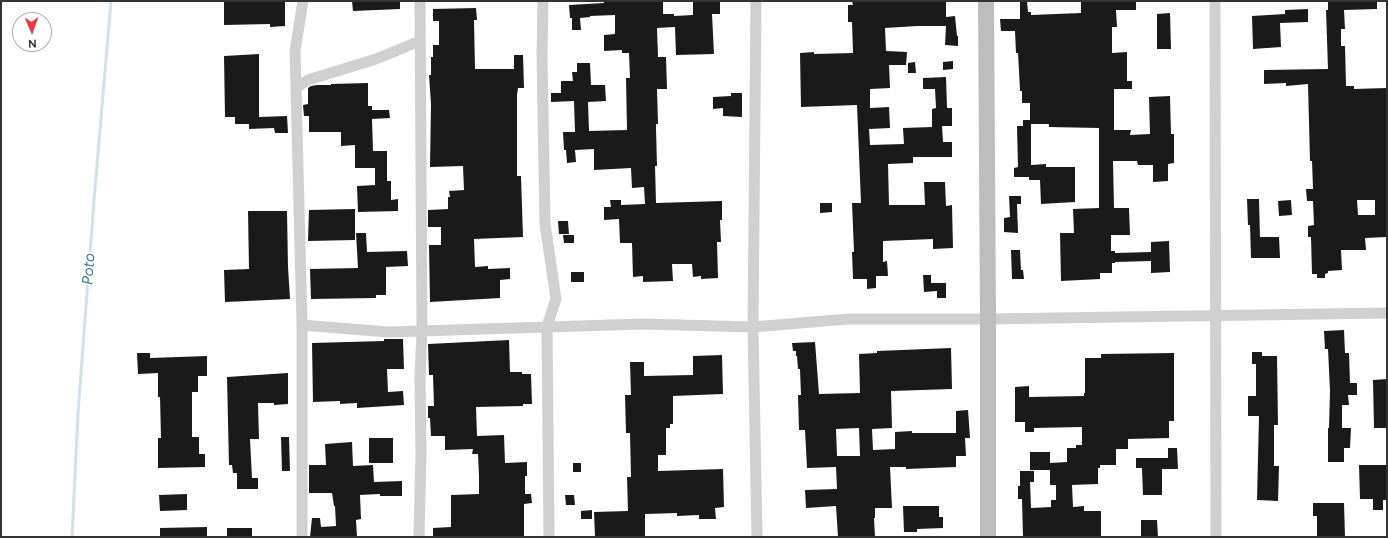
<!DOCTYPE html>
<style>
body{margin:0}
#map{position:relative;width:1388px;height:538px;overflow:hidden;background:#fff;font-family:Figtree,sans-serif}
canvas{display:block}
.frame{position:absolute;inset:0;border:2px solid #333;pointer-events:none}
.north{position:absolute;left:12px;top:12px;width:40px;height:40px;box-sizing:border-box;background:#fff;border:1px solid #adadad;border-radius:50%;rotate:178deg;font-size:11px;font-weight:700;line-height:16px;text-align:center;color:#333}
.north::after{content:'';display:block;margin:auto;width:14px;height:18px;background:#e63946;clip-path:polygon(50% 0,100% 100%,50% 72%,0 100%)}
</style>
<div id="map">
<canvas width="1388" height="538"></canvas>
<div class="frame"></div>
<div class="north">N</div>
</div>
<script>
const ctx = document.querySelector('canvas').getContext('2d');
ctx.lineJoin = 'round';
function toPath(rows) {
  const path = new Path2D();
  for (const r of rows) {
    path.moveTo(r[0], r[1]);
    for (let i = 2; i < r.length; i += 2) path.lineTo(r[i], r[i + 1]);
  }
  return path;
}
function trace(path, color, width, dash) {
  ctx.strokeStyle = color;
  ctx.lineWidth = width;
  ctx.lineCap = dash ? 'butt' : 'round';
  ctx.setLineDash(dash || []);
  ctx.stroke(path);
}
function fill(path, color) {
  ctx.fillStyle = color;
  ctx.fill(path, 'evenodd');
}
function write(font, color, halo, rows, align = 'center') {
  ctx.font = font + ' Figtree,sans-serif';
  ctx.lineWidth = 4;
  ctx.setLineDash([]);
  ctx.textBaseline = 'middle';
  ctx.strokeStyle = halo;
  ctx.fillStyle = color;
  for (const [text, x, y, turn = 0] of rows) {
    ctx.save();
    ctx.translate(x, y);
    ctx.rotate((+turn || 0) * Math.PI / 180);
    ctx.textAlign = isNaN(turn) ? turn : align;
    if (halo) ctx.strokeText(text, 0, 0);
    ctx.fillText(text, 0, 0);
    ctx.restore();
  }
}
const stream = toPath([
 [72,537,78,413,94,200,111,1]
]);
const building = toPath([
 [224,1,285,1,285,26,270,27,270,24,224,25],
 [352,1,400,1,400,9,353,11],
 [604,1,663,1,663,14,674,14,674,16,693,15,693,1,720,1,720,14,712,14,714,54,676,55,675,27,657,28,658,57,666,57,667,89,657,89,658,124,656,124,656,128,657,166,655,166,656,203,722,201,722,220,720,220,721,242,717,242,718,278,701,279,701,276,693,277,692,264,672,264,673,281,643,282,643,276,633,277,632,243,620,243,619,219,604,220,604,207,611,207,610,200,621,200,621,205,645,204,644,187,632,188,631,168,594,170,594,149,575,150,576,162,567,163,566,150,564,150,563,132,575,132,574,101,551,102,551,93,561,93,561,81,573,81,572,72,577,72,577,63,590,63,591,85,605,85,606,101,588,102,589,131,627,130,626,78,630,78,629,53,622,53,622,50,604,51,604,35,615,34,615,15,590,16,590,17,580,18,581,30,572,30,572,18,570,18,569,5,604,3],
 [852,1,946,1,946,17,955,16,957,36,958,36,958,46,945,45,946,26,917,26,885,28,886,51,907,52,906,65,889,65,890,88,870,89,870,108,889,107,890,128,869,129,870,145,904,144,903,128,932,127,932,109,936,108,935,89,923,89,923,78,946,77,947,108,952,108,952,126,942,126,943,142,952,142,952,157,913,157,913,163,888,164,889,205,925,205,924,182,945,182,946,206,952,205,953,248,933,249,933,239,883,241,883,262,887,261,888,276,876,276,876,288,867,289,867,279,853,279,852,252,854,252,852,203,861,203,857,105,801,107,800,53,814,52,814,54,853,53,852,22,848,22,848,5,853,5],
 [1020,1,1027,1,1028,12,1031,12,1031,15,1081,13,1081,1,1136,1,1136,10,1116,10,1117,27,1112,27,1112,53,1127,52,1127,81,1132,81,1132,89,1114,89,1114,130,1131,130,1130,135,1150,134,1149,97,1170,96,1171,134,1174,134,1174,163,1168,164,1168,181,1153,182,1153,165,1138,165,1137,161,1113,161,1114,208,1129,208,1130,235,1111,235,1111,251,1115,251,1115,253,1151,252,1151,242,1169,241,1170,272,1151,273,1151,261,1115,262,1115,263,1112,263,1112,273,1100,273,1100,279,1061,281,1060,233,1074,233,1073,209,1099,208,1099,128,1049,127,1049,124,1031,124,1031,165,1046,164,1046,167,1075,167,1075,202,1041,204,1040,180,1029,180,1029,177,1014,177,1014,168,1018,167,1017,126,1023,126,1023,120,1030,120,1030,103,1022,103,1022,91,1020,91,1019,71,1018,53,1016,53,1015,31,1001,31,1000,19,1020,19],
 [1328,1,1377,1,1377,9,1344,10,1345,29,1341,29,1341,46,1345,46,1346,86,1354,86,1354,89,1387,88,1387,237,1365,238,1366,250,1341,250,1342,270,1328,271,1328,273,1325,274,1325,278,1317,278,1317,274,1312,274,1311,237,1308,237,1308,226,1314,225,1313,201,1307,201,1306,189,1313,189,1312,161,1310,161,1308,84,1286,86,1286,83,1264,84,1264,70,1328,69,1326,10,1328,10],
 [1357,200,1375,200,1375,215,1358,215],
 [476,8,477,20,474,20,475,69,514,69,514,55,523,55,524,88,518,88,517,95,517,176,521,176,523,237,474,239,475,267,488,266,488,269,510,268,510,279,500,280,500,298,430,302,429,245,441,245,441,227,428,227,428,210,448,209,448,197,450,197,449,191,464,190,463,166,430,167,431,104,429,75,431,75,431,57,433,57,433,45,439,45,439,21,433,21,433,9],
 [1308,9,1308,22,1280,23,1281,47,1253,49,1252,16,1285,14,1285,10],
 [1170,13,1171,49,1157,49,1157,14],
 [259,54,259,117,287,116,288,133,275,133,274,128,249,129,249,124,235,124,235,117,225,117,224,56],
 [953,61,953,69,943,70,943,62],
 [915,62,916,73,908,73,908,63],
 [368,83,368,106,372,106,372,110,389,110,390,118,372,119,373,151,387,151,387,181,391,181,391,200,398,199,398,211,358,212,357,186,375,185,375,168,355,168,355,145,341,146,341,132,309,132,309,116,304,116,303,105,308,104,308,88,311,86,317,85,331,85,331,84],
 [731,93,742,93,742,117,723,116,723,108,713,109,713,97,731,96],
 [1009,196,1021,196,1021,204,1017,204,1018,233,1004,232,1004,218,1010,217],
 [1247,199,1259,199,1260,237,1279,237,1280,258,1251,258,1250,225,1248,225],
 [1291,200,1292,215,1279,216,1278,201],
 [820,203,832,203,832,212,820,213],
 [355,209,355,240,308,241,309,210],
 [248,211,287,211,288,267,290,299,225,302,224,270,249,269],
 [558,221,568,221,569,234,559,234],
 [356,233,366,233,367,252,407,251,408,266,386,267,386,295,376,295,376,298,311,299,310,269,358,268],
 [563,235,574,235,574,243,564,243],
 [1011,250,1020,250,1021,270,1023,270,1024,279,1012,279],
 [571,272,584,272,584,282,571,282],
 [923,275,931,275,931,283,946,283,946,298,937,298,937,291,924,292],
 [1344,330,1345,353,1349,353,1350,383,1357,383,1357,395,1348,395,1349,405,1342,405,1342,428,1351,428,1350,448,1344,448,1344,462,1328,462,1328,428,1329,428,1330,391,1328,349,1325,349,1324,331],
 [384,339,403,339,404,369,387,369,388,392,403,391,404,405,357,408,357,403,340,404,340,401,313,402,312,343,384,341],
 [509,340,510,372,522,372,522,374,531,374,532,404,523,404,523,406,476,407,477,436,504,435,505,463,527,462,527,476,525,476,525,494,531,494,532,503,524,504,524,537,433,537,433,528,451,527,451,495,479,494,479,477,478,454,472,454,473,449,445,450,445,436,431,436,430,418,428,418,428,406,434,406,433,375,429,375,428,344],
 [815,342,819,394,860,393,859,354,877,353,877,351,951,348,952,389,891,391,892,428,872,429,873,450,895,449,895,432,912,431,912,433,956,433,956,411,968,410,970,438,965,438,966,456,956,456,956,467,906,469,906,467,890,467,892,508,875,508,875,518,874,518,875,537,838,537,836,506,806,508,805,490,837,489,836,467,807,468,805,430,799,430,798,395,801,395,800,369,798,369,797,356,796,356,796,351,793,351,792,343],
 [859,428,860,456,837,456,836,429],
 [1252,352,1262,352,1262,356,1277,356,1278,425,1274,425,1274,466,1279,466,1278,501,1257,500,1259,416,1248,416,1248,396,1256,396,1256,364,1252,364],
 [137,353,150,353,150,358,207,356,207,376,198,376,198,392,192,392,192,437,199,437,199,454,205,454,205,467,158,468,158,438,161,438,160,397,158,397,158,373,138,374],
 [1174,353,1174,421,1169,421,1169,438,1128,439,1128,449,1116,449,1116,465,1100,465,1100,468,1098,468,1098,484,1072,485,1073,507,1084,506,1084,511,1101,511,1101,537,1023,537,1022,499,1018,499,1018,486,1020,486,1020,471,1034,471,1034,482,1030,482,1031,508,1051,507,1051,500,1056,500,1056,485,1050,485,1050,463,1067,462,1067,448,1076,448,1076,445,1082,445,1082,427,1034,428,1034,432,1025,432,1025,422,1015,422,1015,387,1029,386,1029,397,1084,396,1084,393,1085,393,1085,358,1101,358,1101,354],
 [722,355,723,394,673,396,673,424,670,424,670,428,666,428,666,455,658,455,658,471,723,469,724,507,715,508,716,519,699,519,699,515,677,516,677,513,645,514,645,537,595,537,594,512,628,511,627,477,631,477,630,433,626,433,625,395,631,395,630,362,644,362,644,376,693,375,693,356],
 [288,373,288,404,274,405,274,403,258,403,259,439,250,439,252,478,258,478,258,489,237,489,237,473,233,473,232,465,229,465,227,377],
 [1387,379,1387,428,1374,428,1373,380],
 [281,437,289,437,290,471,282,471],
 [369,438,393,438,393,463,369,463],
 [352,442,353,466,373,465,374,482,402,481,402,496,380,496,380,494,360,495,361,519,356,520,357,537,310,537,312,518,320,518,321,527,336,526,335,506,334,506,332,493,309,493,309,465,326,465,325,444],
 [1168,448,1177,448,1178,469,1162,469,1162,495,1143,495,1142,468,1136,468,1136,458,1168,458],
 [1030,452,1050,452,1050,470,1030,470],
 [573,463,581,463,581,472,573,472],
 [1359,465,1387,465,1387,500,1383,500,1383,510,1373,510,1373,499,1360,499],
 [187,494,187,510,160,511,159,495],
 [565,495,574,495,575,505,566,505],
 [1313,503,1344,503,1345,537,1317,537,1317,516,1313,516],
 [903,506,939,506,939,517,943,517,943,528,917,529,917,532,904,532],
 [592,510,592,519,581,519,581,511],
 [1141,520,1157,520,1158,537,1141,537],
 [207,527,207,537,160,537,160,528],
 [227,528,252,528,252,537,227,537]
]);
const street = toPath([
 [543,1,542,55,545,224,556,299,547,326,549,537],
 [756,1,753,327,757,537],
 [1215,1,1216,537],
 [296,88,295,51,303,1],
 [302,325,388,332,643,324,753,327,848,319,988,319,1387,313],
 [302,537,302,325,296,88,308,80,376,59,420,41],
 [419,537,421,453,420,378,422,331,420,1]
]);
const secondary = toPath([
 [986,1,988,319,988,537]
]);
const waterNames = [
 ["Poto",89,269,-86]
];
trace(stream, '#cfe2ee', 3);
fill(building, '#1a1a1a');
trace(street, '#d0d0d0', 11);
trace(secondary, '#bdbdbd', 16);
write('italic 15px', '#3f7597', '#fff', waterNames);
</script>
